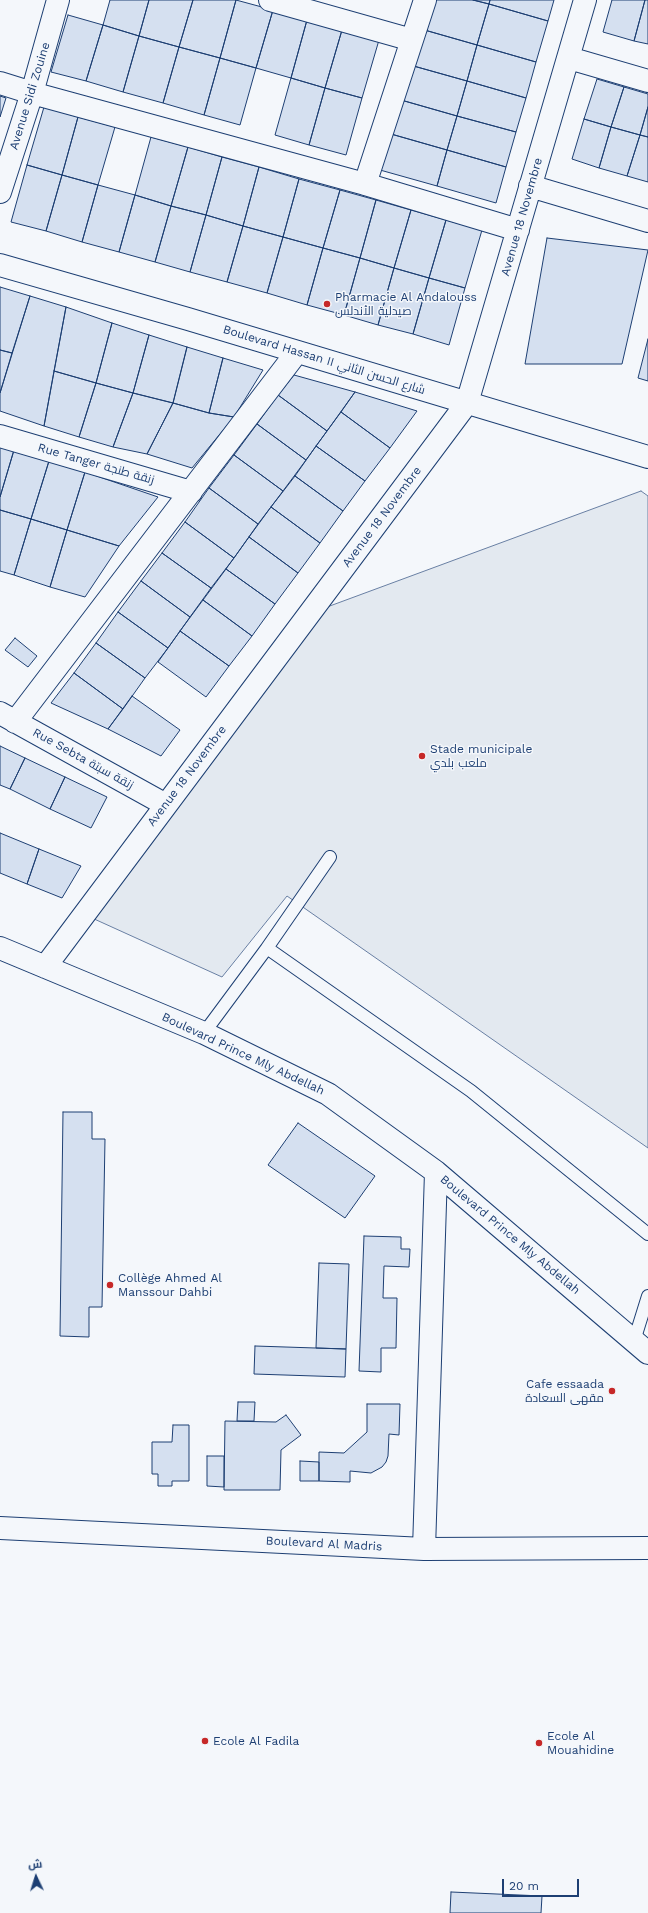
<!DOCTYPE html>
<meta charset="utf-8">
<style>
body{margin:0}
#map{position:relative;width:648px;height:1913px;overflow:hidden;background:#f4f7fb;font-family:"Work Sans",Cairo,sans-serif}
canvas{display:block}
.north{position:absolute;left:16px;top:1857px;width:40px;height:40px;-webkit-text-stroke:3px #f4f7fb;paint-order:stroke;rotate:356deg;font-size:11px;font-weight:700;line-height:16px;text-align:center;color:#1d3f73}
.north::after{content:'';display:block;margin:auto;width:14px;height:18px;background:#1d3f73;clip-path:polygon(50% 0,100% 100%,50% 72%,0 100%)}
.scale{position:absolute;left:502px;top:1879px;width:77px;height:18px;box-sizing:border-box;border:2px solid #1d3f73;border-top:0;padding-left:5px;font-size:12px;line-height:14px;white-space:nowrap;color:#1d3f73;-webkit-text-stroke:3px #f4f7fb;paint-order:stroke}
</style>
<div id="map">
<canvas width="648" height="1913"></canvas>
<div class="north">ش</div>
<div class="scale">20 m</div>
</div>
<script>
const ctx = document.querySelector('canvas').getContext('2d');
ctx.lineJoin = 'round';
function fill(path, color) {
  ctx.fillStyle = color;
  ctx.fill(path, 'evenodd');
}
function toPath(rows) {
  const path = new Path2D();
  for (const r of rows) {
    path.moveTo(r[0], r[1]);
    for (let i = 2; i < r.length; i += 2) path.lineTo(r[i], r[i + 1]);
  }
  return path;
}
function trace(path, color, width, dash) {
  ctx.strokeStyle = color;
  ctx.lineWidth = width;
  ctx.lineCap = dash ? 'butt' : 'round';
  ctx.setLineDash(dash || []);
  ctx.stroke(path);
}
function write(font, color, halo, rows, align = 'center') {
  ctx.font = font + ' "Work Sans",Cairo,sans-serif';
  ctx.lineWidth = 3;
  ctx.setLineDash([]);
  ctx.textBaseline = 'middle';
  ctx.strokeStyle = halo;
  ctx.fillStyle = color;
  for (const [text, x, y, turn = 0] of rows) {
    ctx.save();
    ctx.translate(x, y);
    ctx.rotate((+turn || 0) * Math.PI / 180);
    ctx.textAlign = isNaN(turn) ? turn : align;
    if (halo) ctx.strokeText(text, 0, 0);
    ctx.fillText(text, 0, 0);
    ctx.restore();
  }
}
const green = toPath([
 [641,491,648,496,648,1148,287,896,222,977,81,913,300,617,641,491]
]);
const building = toPath([
 [110,0,149,0,139,36,103,25,110,0],
 [149,0,193,0,179,47,139,36,149,0],
 [193,0,236,0,220,58,179,47,193,0],
 [236,0,273,10,256,68,220,58,236,0],
 [429,0,473,0,489,4,477,45,421,29,429,0],
 [473,0,490,0,489,4,473,0],
 [490,0,554,0,548,21,489,4,490,0],
 [612,0,645,0,634,41,603,32,612,0],
 [645,0,648,0,648,44,634,41,645,0],
 [489,4,548,21,536,62,477,45,489,4],
 [273,10,307,20,291,78,256,68,273,10],
 [68,15,103,25,86,81,51,72,68,15],
 [307,20,342,30,325,88,291,78,307,20],
 [103,25,139,36,123,92,86,81,103,25],
 [421,29,477,45,467,81,410,65,421,29],
 [342,30,379,40,362,98,325,88,342,30],
 [139,36,179,47,163,103,123,92,139,36],
 [477,45,536,62,526,98,467,81,477,45],
 [179,47,220,58,204,115,163,103,179,47],
 [220,58,256,68,240,125,204,115,220,58],
 [410,65,467,81,457,116,401,100,410,65],
 [291,78,325,88,309,145,275,135,291,78],
 [597,79,624,87,611,127,584,119,597,79],
 [467,81,526,98,516,132,457,116,467,81],
 [624,87,648,94,648,107,640,135,611,127,624,87],
 [325,88,362,98,346,155,309,145,325,88],
 [0,96,6,98,0,117,0,96],
 [401,100,457,116,447,150,391,134,401,100],
 [44,107,78,117,62,175,27,165,44,107],
 [648,107,648,137,640,135,648,107],
 [457,116,516,132,506,167,447,150,457,116],
 [78,117,115,127,98,185,62,175,78,117],
 [584,119,611,127,599,168,572,159,584,119],
 [611,127,640,135,627,176,599,168,611,127],
 [391,134,447,150,437,186,380,170,391,134],
 [640,135,648,137,648,182,627,176,640,135],
 [151,137,188,147,171,206,135,195,151,137],
 [188,147,222,157,206,215,171,206,188,147],
 [447,150,506,167,496,203,437,186,447,150],
 [222,157,259,167,243,226,206,215,222,157],
 [27,165,62,175,46,231,11,222,27,165],
 [259,167,299,179,283,237,243,226,259,167],
 [62,175,98,185,82,242,46,231,62,175],
 [299,179,340,190,323,248,283,237,299,179],
 [98,185,135,195,119,252,82,242,98,185],
 [340,190,376,200,360,258,323,248,340,190],
 [135,195,171,206,155,262,119,252,135,195],
 [376,200,411,210,394,268,360,258,376,200],
 [171,206,206,215,190,272,155,262,171,206],
 [411,210,446,220,429,278,394,268,411,210],
 [206,215,243,226,227,282,190,272,206,215],
 [446,220,482,230,465,288,429,278,446,220],
 [243,226,283,237,267,293,227,282,243,226],
 [283,237,323,248,307,305,267,293,283,237],
 [547,238,648,250,622,364,525,364,547,238],
 [323,248,360,258,344,315,307,305,323,248],
 [360,258,394,268,378,325,344,315,360,258],
 [394,268,429,278,413,334,378,325,394,268],
 [429,278,465,288,449,345,413,334,429,278],
 [0,287,30,296,12,353,0,350,0,287],
 [30,296,66,307,44,426,0,411,0,393,30,296],
 [66,307,112,323,96,383,54,371,66,307],
 [112,323,149,335,133,393,96,383,112,323],
 [149,335,187,347,173,403,133,393,149,335],
 [648,339,648,381,638,378,648,339],
 [187,347,223,358,209,413,173,403,187,347],
 [0,350,12,353,0,393,0,350],
 [223,358,263,370,234,417,209,413,223,358],
 [54,371,96,383,79,437,44,426,54,371],
 [294,375,355,392,327,431,278,395,294,375],
 [96,383,133,393,113,447,79,437,96,383],
 [355,392,417,411,390,448,341,412,355,392],
 [133,393,173,403,147,454,113,447,133,393],
 [278,395,327,431,306,460,257,424,278,395],
 [173,403,209,413,234,417,192,468,147,454,173,403],
 [341,412,390,448,365,481,316,446,341,412],
 [257,424,306,460,283,491,234,455,257,424],
 [0,446,14,450,0,497,0,446],
 [316,446,365,481,343,511,295,476,316,446],
 [14,450,49,461,31,519,0,510,0,497,14,450],
 [234,455,283,491,258,524,209,488,234,455],
 [49,461,85,472,67,530,31,519,49,461],
 [85,472,158,497,119,546,67,530,85,472],
 [295,476,343,511,320,543,271,507,295,476],
 [209,488,258,524,234,558,185,522,209,488],
 [271,507,320,543,298,573,249,537,271,507],
 [0,510,31,519,14,575,0,571,0,510],
 [31,519,67,530,50,587,14,575,31,519],
 [185,522,234,558,211,588,162,553,185,522],
 [67,530,119,546,85,597,50,587,67,530],
 [249,537,298,573,275,604,226,569,249,537],
 [162,553,211,588,190,617,141,581,162,553],
 [226,569,275,604,252,636,203,600,226,569],
 [141,581,190,617,168,648,118,612,141,581],
 [203,600,252,636,229,666,180,631,203,600],
 [118,612,168,648,145,678,96,643,118,612],
 [180,631,229,666,206,697,158,662,180,631],
 [15,638,37,656,28,667,5,650,15,638],
 [96,643,145,678,123,709,74,673,96,643],
 [74,673,123,709,108,729,51,703,74,673],
 [132,696,180,730,161,756,108,729,132,696],
 [0,746,25,758,10,789,0,785,0,746],
 [25,758,65,777,50,809,10,789,25,758],
 [65,777,107,797,91,828,50,809,65,777],
 [0,833,39,849,27,884,0,873,0,833],
 [39,849,81,866,62,898,27,884,39,849],
 [63,1112,92,1112,92,1139,105,1139,102,1307,89,1307,89,1337,60,1336,63,1112],
 [298,1123,375,1176,345,1218,268,1165,298,1123],
 [364,1236,401,1237,401,1249,410,1249,409,1267,384,1266,383,1298,397,1298,396,1348,381,1348,381,1372,359,1371,364,1236],
 [319,1263,349,1264,346,1349,316,1348,319,1263],
 [255,1346,346,1349,345,1377,254,1374,255,1346],
 [238,1402,255,1402,254,1421,237,1421,238,1402],
 [367,1404,400,1404,399,1435,389,1434,388,1456,386,1462,382,1467,371,1473,350,1471,350,1482,319,1481,319,1452,344,1453,367,1432,367,1404],
 [286,1415,301,1435,281,1450,280,1490,224,1490,225,1421,276,1422,286,1415],
 [173,1425,189,1425,189,1481,172,1481,172,1486,158,1486,158,1474,152,1474,152,1442,172,1442,173,1425],
 [207,1456,224,1456,224,1487,207,1486,207,1456],
 [300,1461,319,1462,319,1481,300,1481,300,1461],
 [451,1892,542,1896,541,1913,450,1913,451,1892]
]);
const service = toPath([
 [267,948,330,857],
 [204,1033,267,948,471,1091,648,1234],
 [634,1341,648,1296]
]);
const minor = toPath([
 [270,0,412,40],
 [569,58,648,81],
 [0,83,32,93,365,184,518,230],
 [365,184,425,0],
 [530,186,648,221],
 [0,192,32,93,58,0],
 [0,265,188,319,648,457],
 [0,436,191,492],
 [0,713,166,805],
 [15,722,297,352],
 [0,948,204,1033,328,1094,436,1172,648,1353],
 [45,967,467,403,585,0],
 [0,1528,424,1549,648,1548],
 [424,1549,436,1172]
]);
const markers = [
 [327,304,4,"#c62828"],
 [422,756,4,"#c62828"],
 [110,1285,4,"#c62828"],
 [612,1391,4,"#c62828"],
 [205,1741,4,"#c62828"],
 [539,1743,4,"#c62828"]
];
const streetNames = [
 ["Avenue Sidi Zouine",30,96,-73],
 ["Avenue 18 Novembre",522,217,-74],
 ["Boulevard Hassan II شارع الحسن الثاني",324,360,17],
 ["Rue Tanger زنقة طنجة",96,464,16],
 ["Avenue 18 Novembre",382,517,-53],
 ["Rue Sebta زنقة سبتة",83,759,29],
 ["Avenue 18 Novembre",187,776,-53],
 ["Boulevard Prince Mly Abdellah",243,1054,25],
 ["Boulevard Prince Mly Abdellah",510,1235,40],
 ["Boulevard Al Madris",324,1544,3]
];
const poiNames = [
 ["Pharmacie Al Andalouss",335,297],
 ["صيدلية الأندلس",335,311],
 ["Stade municipale",430,749],
 ["ملعب بلدي",430,763],
 ["Collège Ahmed Al",118,1278],
 ["Manssour Dahbi",118,1292],
 ["Cafe essaada",604,1384,"right"],
 ["مقهى السعادة",604,1398,"right"],
 ["Ecole Al",547,1736],
 ["Mouahidine",547,1750],
 ["Ecole Al Fadila",213,1741]
];
fill(green, '#e3e9f0');
trace(green, '#687fa3', 1);
fill(building, '#d5e0f0');
trace(building, '#1d3f73', 1);
trace(service, '#1d3f73', 14);
trace(minor, '#1d3f73', 24);
trace(service, '#f4f7fb', 12);
trace(minor, '#f4f7fb', 22);
for (const [x, y, r, color] of markers) {
  const dot = new Path2D();
  dot.arc(x, y, r, 0, 2 * Math.PI);
  ctx.fillStyle = color;
  ctx.fill(dot);
  trace(dot, '#f4f7fb', 1.5);
}
write('12px', '#1d3f73', '#f4f7fb', streetNames);
write('12px', '#1d3f73', '#f4f7fb', poiNames, 'left');
</script>
